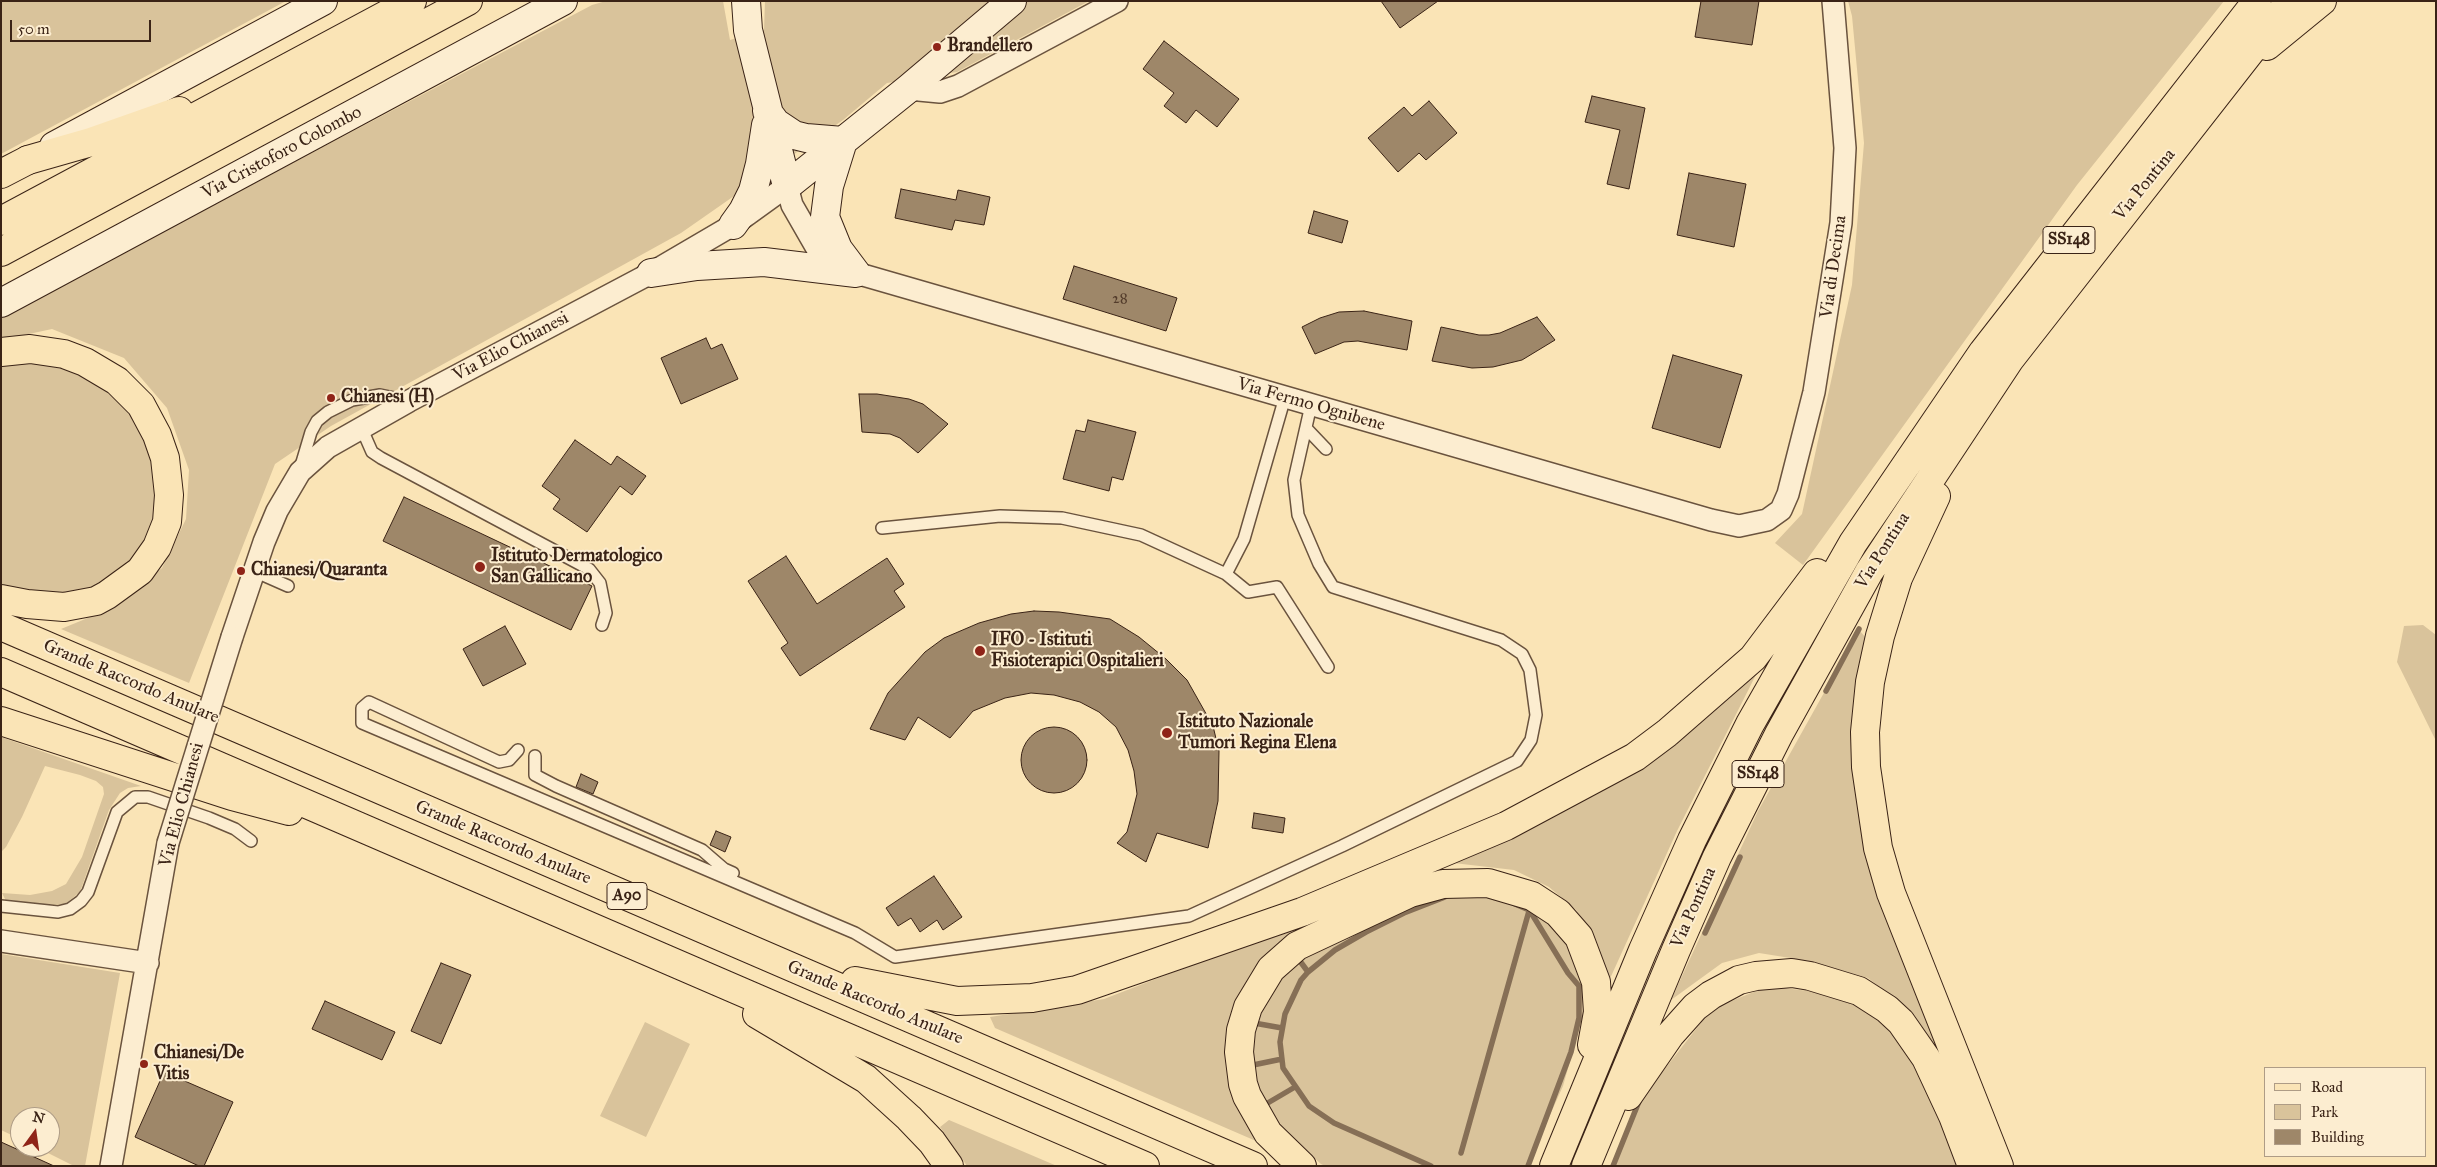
<!DOCTYPE html>
<style>
body{margin:0}
#map{position:relative;width:2437px;height:1167px;overflow:hidden;background:#fae4b6;font-family:"IM FELL Great Primer",serif}
canvas{display:block}
.frame{position:absolute;inset:0;border:2px solid #3a2316;pointer-events:none}
.legend{position:absolute;left:2264px;top:1067px;width:162px;height:90px;box-sizing:border-box;background:#fcedd0;border:1px solid #ae9c86;margin:0;padding:6px 9px;list-style:none;font-size:15px;color:#3a2316}
.legend li{display:flex;align-items:center;gap:10px;height:25px}
.legend b{width:25px;border:1px solid #ae9c86}
.north{position:absolute;left:10px;top:1107px;width:50px;height:50px;box-sizing:border-box;background:#fcedd0;border:1px solid #ae9c86;border-radius:50%;rotate:14deg;font-size:14px;font-weight:700;line-height:20px;text-align:center;color:#3a2316}
.north::after{content:'';display:block;margin:auto;width:18px;height:22px;background:#8f2418;clip-path:polygon(50% 0,100% 100%,50% 72%,0 100%)}
.scale{position:absolute;left:10px;top:20px;width:141px;height:22px;box-sizing:border-box;border:2px solid #3a2316;border-top:0;padding-left:6px;font-size:15px;line-height:18px;white-space:nowrap;color:#3a2316;-webkit-text-stroke:4px #fcedd0;paint-order:stroke}
</style>
<div id="map">
<canvas width="2437" height="1167"></canvas>
<div class="frame"></div>
<ul class="legend">
<li><b style="height:6px;background:#fae4b6"></b>Road</li>
<li><b style="height:14px;background:#d9c39b"></b>Park</li>
<li><b style="height:14px;background:#9e8769"></b>Building</li>
</ul>
<div class="north">N</div>
<div class="scale">50 m</div>
</div>
<script>
const ctx = document.querySelector('canvas').getContext('2d');
ctx.lineJoin = 'round';
function fill(path, color) {
  ctx.fillStyle = color;
  ctx.fill(path, 'evenodd');
}
function toPath(rows) {
  const path = new Path2D();
  for (const r of rows) {
    if (r.length === 3) {
      path.moveTo(r[0] + r[2], r[1]);
      path.arc(r[0], r[1], r[2], 0, 2 * Math.PI);
      continue;
    }
    path.moveTo(r[0], r[1]);
    for (let i = 2; i < r.length; i += 2) path.lineTo(r[i], r[i + 1]);
  }
  return path;
}
function trace(path, color, width, dash) {
  ctx.strokeStyle = color;
  ctx.lineWidth = width;
  ctx.lineCap = dash ? 'butt' : 'round';
  ctx.setLineDash(dash || []);
  ctx.stroke(path);
}
function write(font, color, halo, rows, align = 'center') {
  ctx.font = font + ' "IM FELL Great Primer",serif';
  ctx.lineWidth = 4;
  ctx.setLineDash([]);
  ctx.textBaseline = 'middle';
  ctx.strokeStyle = halo;
  ctx.fillStyle = color;
  for (const [text, x, y, turn = 0] of rows) {
    ctx.save();
    ctx.translate(x, y);
    ctx.rotate((+turn || 0) * Math.PI / 180);
    ctx.textAlign = isNaN(turn) ? turn : align;
    if (halo) ctx.strokeText(text, 0, 0);
    ctx.fillText(text, 0, 0);
    ctx.restore();
  }
}
const green = toPath([
 [1,1,286,1,1,154],
 [606,1,723,1,730,40,764,30,765,1,1089,1,957,72,887,83,843,120,681,233,331,426,275,464,189,683,61,629,112,608,162,568,186,519,189,470,167,408,124,358,52,329,1,340,1,317,592,5],
 [1848,1,2224,1,2077,185,1803,565,1775,543,1802,514,1852,285,1864,143,1852,16],
 [42,363,85,370,137,413,158,480,156,514,141,554,98,588,73,597,1,593,1,365],
 [2423,625,2436,635,2436,741,2397,662,2404,626],
 [1859,630,1868,640,1856,718,1945,1063,1914,1014,1868,978,1809,961,1759,953,1722,963,1671,1000,1758,811],
 [1768,651,1677,831,1603,994,1592,937,1576,910,1549,887,1514,870,1445,862,1554,815],
 [1,737,141,786,128,788,120,793,109,810,80,892,65,904,42,905,7,903,2,893,30,895,52,891,66,884,82,857,104,794,103,787,96,781,80,775,45,766,22,817,6,847,1,852],
 [1488,888,1531,902,1569,936,1583,979,1584,1012,1563,1086,1527,1166,1325,1166,1321,1164,1272,1120,1256,1089,1252,1048,1261,1011,1275,978,1311,947,1438,893],
 [1308,920,1274,947,1245,992,1259,1135,1256,1141,995,1028,990,1017,1104,999],
 [1,954,120,973,85,1166,74,1166,36,1147,50,1147,50,1117,20,1117,20,1139,1,1130],
 [1769,986,1839,995,1877,1014,1925,1068,1963,1166,1613,1166,1642,1098,1707,1015,1726,1003],
 [645,1022,690,1044,646,1137,600,1116],
 [949,1120,1057,1166,967,1166,940,1127]
]);
const stream = toPath([
 [1826,691,1859,629],
 [1515,904,1529,910],
 [1705,933,1740,857],
 [1297,957,1308,972],
 [1254,1023,1282,1028],
 [1253,1065,1282,1059],
 [1266,1104,1295,1087],
 [1461,1153,1529,911],
 [1431,1166,1334,1123,1309,1106,1283,1068,1280,1042,1285,1014,1301,980,1308,972,1335,950,1366,932,1404,913,1445,897],
 [1528,1166,1571,1052,1579,1018,1579,986,1568,973,1530,911],
 [1613,1166,1640,1099]
]);
const building = toPath([
 [1381,1,1438,1,1400,28,1381,1],
 [1701,1,1759,1,1752,45,1695,37,1701,1],
 [1164,41,1239,99,1217,127,1196,110,1186,123,1164,106,1174,93,1143,69,1164,41],
 [1592,96,1645,108,1629,189,1607,184,1620,130,1585,122,1592,96],
 [1429,101,1457,133,1426,160,1419,153,1398,172,1368,138,1404,107,1412,116,1429,101],
 [1689,173,1746,184,1734,247,1677,235,1689,173],
 [901,189,956,200,958,190,990,197,984,225,955,220,952,230,895,218,901,189],
 [1314,211,1348,221,1342,243,1308,233,1314,211],
 [1074,266,1177,298,1166,331,1063,299,1074,266],
 [1364,311,1412,321,1407,350,1358,341,1344,342,1315,354,1302,327,1320,318,1339,312,1364,311],
 [1537,317,1555,340,1522,360,1493,367,1472,368,1432,361,1441,327,1479,335,1489,335,1500,333,1537,317],
 [706,338,711,349,722,344,738,379,681,404,661,358,706,338],
 [1673,355,1742,375,1720,448,1652,428,1673,355],
 [859,394,877,394,909,399,923,404,948,424,918,453,900,438,890,434,862,432,859,394],
 [1088,420,1136,432,1123,480,1112,477,1109,491,1063,479,1076,430,1085,432,1088,420],
 [575,440,611,465,617,456,646,476,632,495,620,486,587,532,553,509,560,499,542,486,575,440],
 [404,497,592,586,571,630,383,541,404,497],
 [786,556,817,604,887,558,904,584,894,591,905,607,800,676,781,648,788,643,748,581,786,556],
 [1034,611,1059,612,1110,619,1139,637,1166,659,1187,680,1213,726,1219,751,1218,801,1208,848,1157,833,1146,862,1117,843,1127,832,1132,814,1137,794,1134,771,1128,750,1116,727,1099,712,1080,702,1054,695,1031,693,1005,698,973,711,950,738,918,717,905,740,870,729,888,693,925,652,944,638,979,623,1011,614,1034,611],
 [505,626,526,664,483,686,463,649,505,626],
 [1054,760,33],
 [581,774,598,782,593,794,576,787,581,774],
 [1254,813,1285,818,1283,833,1252,828,1254,813],
 [716,831,731,837,725,852,710,845,716,831],
 [934,876,962,917,943,930,937,920,920,932,911,918,898,926,886,908,934,876],
 [441,963,471,975,441,1044,411,1031,441,963],
 [325,1001,395,1032,382,1060,312,1029,325,1001],
 [164,1072,233,1102,204,1166,199,1166,135,1137,164,1072],
 [1,1142,54,1166,1,1166,1,1142]
]);
const lane = toPath([
 [361,427,372,452,381,458,589,569,600,583,606,613,602,625],
 [1306,428,1326,449],
 [300,469,311,432,317,421,328,412,352,400,380,395,409,401],
 [882,528,1000,516,1062,518,1141,535,1226,574,1244,539,1285,397],
 [254,571,288,586],
 [1226,574,1248,592,1277,587,1328,667],
 [518,750,509,760,499,762,369,702,362,708,362,723,855,933,895,957,1189,916,1342,846,1517,761,1531,740,1536,715,1530,670,1522,654,1501,640,1333,587,1319,564,1298,515,1294,480,1311,405],
 [535,756,535,775,556,786,702,850,724,869,733,873],
 [1,906,58,912,70,909,81,901,88,892,117,812,135,797,148,797,209,818,235,829,251,841]
]);
const street = toPath([
 [908,89,940,92,958,86,1117,1],
 [232,637,264,542,277,511,300,472,328,447,409,401,651,273,733,225,787,186,792,205,819,252,831,262,856,273,1711,520,1739,526,1767,520,1781,510,1788,494,1814,392,1841,223,1845,148,1833,1],
 [1,941,148,963],
 [111,1166,168,843]
]);
const secondary = toPath([
 [746,1,748,30,787,186,908,89,1012,1],
 [767,111,776,123,794,135,806,138,843,141],
 [843,141,829,186,825,217,838,249,856,273],
 [54,146,323,1],
 [733,225,743,211,753,191,760,164,766,125],
 [651,273,697,266,764,262,856,273],
 [1,303,563,1]
]);
const primary = toPath([
 [1,174,28,160]
]);
const highway = toPath([
 [2267,46,2322,1],
 [28,160,91,142,179,111],
 [1,221,412,1],
 [1,252,468,1],
 [1,352,30,349,64,354,85,362,117,381,141,405,157,435,165,458,169,495,167,522,157,547,140,571,107,595,96,601,64,607,27,604,1,599],
 [1936,496,1898,578,1880,636,1870,682,1865,732,1866,767,1878,848,1891,893,1999,1166],
 [1,626,1253,1166],
 [1,672,1145,1166],
 [1,721,232,796,289,811],
 [855,981,957,1001,1032,998,1077,990,1302,912,1506,826,1635,757,1667,733,1753,658,1817,573],
 [757,1014,866,1079,909,1118,932,1142,949,1166],
 [1628,1096,1670,1035,1695,1007,1711,995,1739,980,1756,976,1792,973,1810,976,1859,991,1887,1009,1901,1022,1926,1058,1953,1116,1972,1166],
 [1302,1166,1268,1133,1247,1096,1243,1084,1239,1052,1241,1030,1248,1007,1271,969,1297,946,1410,893,1443,884,1488,883,1532,896,1558,913,1579,937,1596,982,1598,1012,1592,1045],
 [1554,1166,1643,950,1692,840,1750,724,1853,543,1983,352,2257,1],
 [1586,1166,1676,950,1717,857,1779,734,1869,572,2010,359,2290,1]
]);
const streetBridge = toPath([
 [168,843,232,637]
]);
const markers = [
 [937,47,5,"#8f2418"],
 [331,398,5,"#8f2418"],
 [480,567,6,"#8f2418"],
 [241,571,5,"#8f2418"],
 [980,651,6,"#8f2418"],
 [1167,733,6,"#8f2418"],
 [144,1064,5,"#8f2418"]
];
const numberNames = [
 ["28",1120,299]
];
const shields = [
 [2069,240,52],
 [1758,774,52],
 [627,896,40]
];
const shieldNames = [
 ["SS148",2069,240],
 ["SS148",1758,774],
 ["A90",627,896]
];
const poiNames = [
 ["Brandellero",947,47],
 ["Chianesi (H)",341,398],
 ["Istituto Dermatologico",491,557],
 ["San Gallicano",491,578],
 ["Chianesi/Quaranta",251,571],
 ["IFO - Istituti",991,641],
 ["Fisioterapici Ospitalieri",991,662],
 ["Istituto Nazionale",1178,723],
 ["Tumori Regina Elena",1178,744],
 ["Chianesi/De",154,1054],
 ["Vitis",154,1075]
];
const streetNames = [
 ["Via Cristoforo Colombo",282,153,-28],
 ["Via Pontina",2145,185,-51],
 ["Via di Decima",1834,267,-82],
 ["Via Elio Chianesi",511,347,-28],
 ["Via Fermo Ognibene",1311,405,16],
 ["Via Pontina",1883,551,-58],
 ["Grande Raccordo Anulare",131,682,23],
 ["Via Elio Chianesi",182,805,-75],
 ["Grande Raccordo Anulare",503,843,23],
 ["Via Pontina",1694,908,-66],
 ["Grande Raccordo Anulare",875,1003,23]
];
fill(green, '#d9c39b');
trace(stream, '#866f56', 5.5);
fill(building, '#9e8769');
trace(building, '#3a2316', 1);
trace(lane, '#6a533e', 14);
trace(street, '#6a533e', 24);
trace(secondary, '#3a2316', 30);
trace(primary, '#3a2316', 30);
trace(highway, '#3a2316', 30);
trace(lane, '#fcedd0', 11);
trace(street, '#fcedd0', 21);
trace(secondary, '#fcedd0', 28);
trace(primary, '#fae4b6', 28);
trace(highway, '#fae4b6', 28);
trace(streetBridge, '#6a533e', 24, []);
trace(streetBridge, '#fcedd0', 21);
for (const [x, y, r, color] of markers) {
  const dot = new Path2D();
  dot.arc(x, y, r, 0, 2 * Math.PI);
  ctx.fillStyle = color;
  ctx.fill(dot);
  trace(dot, '#fcedd0', 2);
}
write('15px', '#533c2b', null, numberNames);
for (const [x, y, w] of shields) {
  const box = new Path2D();
  box.roundRect(x - w / 2, y - 13.5, w, 27, 4);
  ctx.fillStyle = '#fcedd0';
  ctx.fill(box);
  trace(box, '#3a2316', 1);
}
write('bold 16px', '#3a2316', null, shieldNames);
write('bold 18px', '#3a2316', '#fcedd0', poiNames, 'left');
write('18px', '#3a2316', '#fcedd0', streetNames);
</script>
